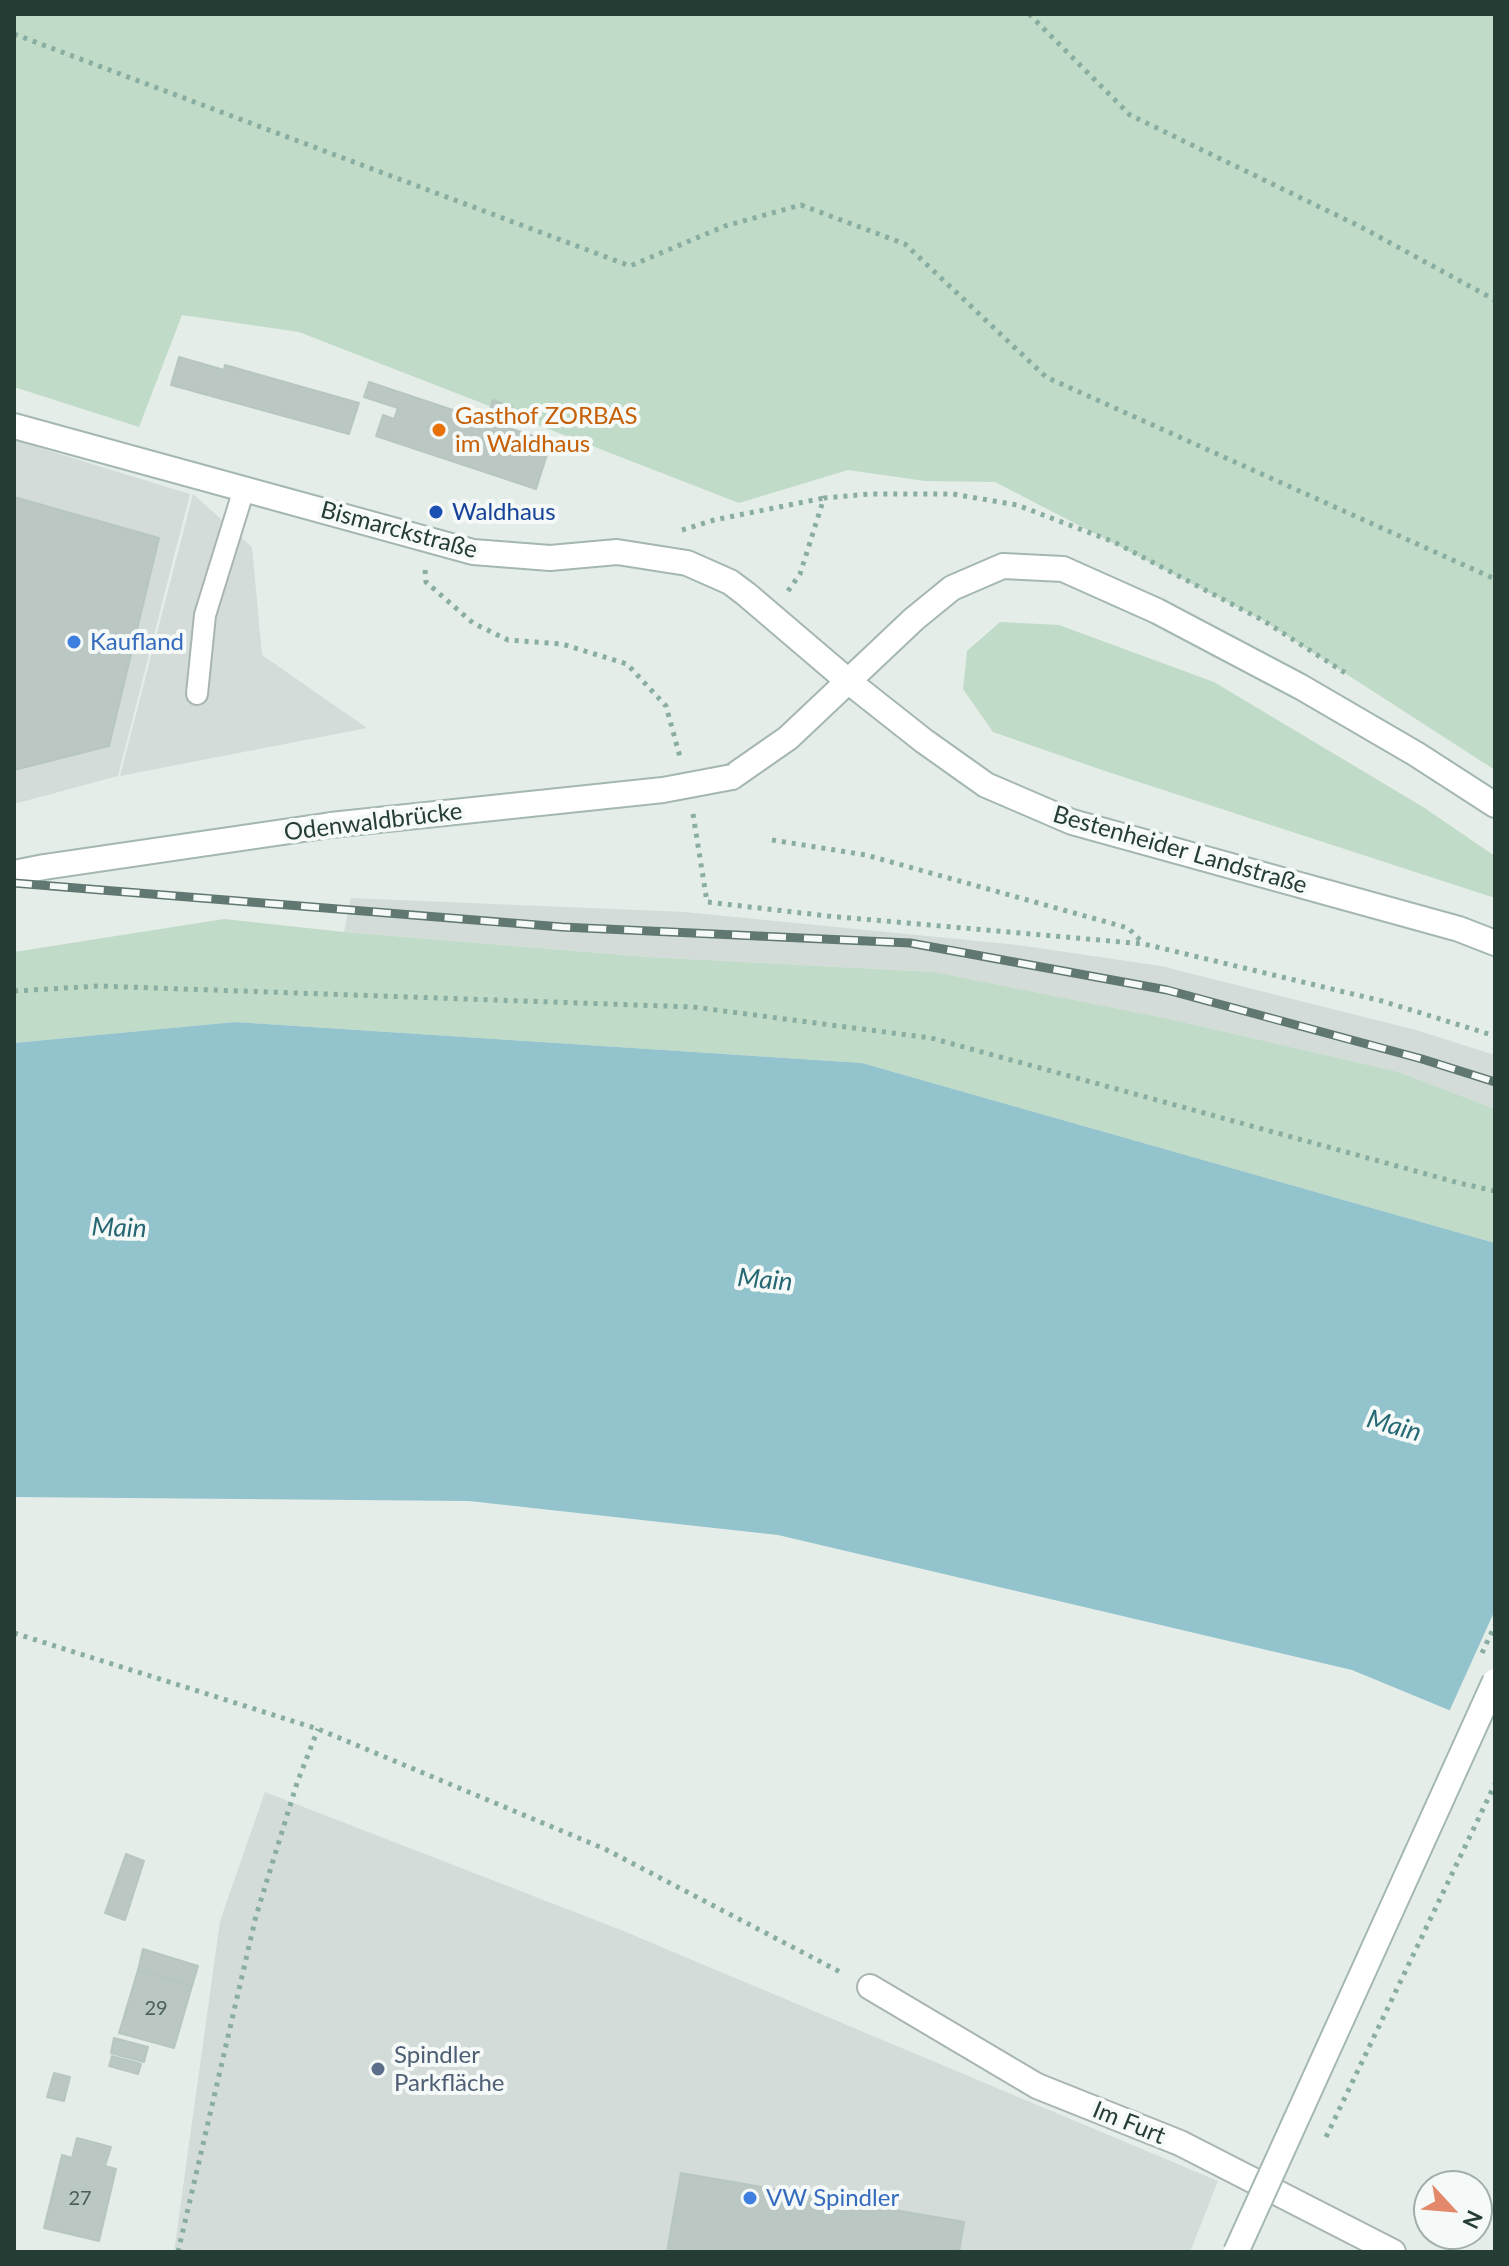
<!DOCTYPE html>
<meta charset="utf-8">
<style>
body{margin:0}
#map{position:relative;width:1509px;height:2266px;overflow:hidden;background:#e5ede9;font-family:Lato,sans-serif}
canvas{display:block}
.frame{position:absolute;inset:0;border:16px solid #263d36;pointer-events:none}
.north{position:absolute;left:1413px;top:2170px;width:80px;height:80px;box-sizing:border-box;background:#f5f9f7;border:2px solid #a2aeaa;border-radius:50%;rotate:116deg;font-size:22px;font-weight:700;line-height:32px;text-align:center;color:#263d36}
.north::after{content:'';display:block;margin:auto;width:28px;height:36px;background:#e4886b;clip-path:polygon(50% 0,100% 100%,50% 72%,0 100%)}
</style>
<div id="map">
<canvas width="1509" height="2266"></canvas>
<div class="frame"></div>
<div class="north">N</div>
</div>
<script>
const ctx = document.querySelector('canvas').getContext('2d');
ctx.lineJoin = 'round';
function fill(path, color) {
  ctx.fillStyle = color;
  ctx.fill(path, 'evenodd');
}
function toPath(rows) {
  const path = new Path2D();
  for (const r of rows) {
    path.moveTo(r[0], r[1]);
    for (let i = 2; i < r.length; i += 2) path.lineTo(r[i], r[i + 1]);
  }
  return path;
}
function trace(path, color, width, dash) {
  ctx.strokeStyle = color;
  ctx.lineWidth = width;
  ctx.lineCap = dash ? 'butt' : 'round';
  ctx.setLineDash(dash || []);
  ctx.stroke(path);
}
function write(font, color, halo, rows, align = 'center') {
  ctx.font = font + ' Lato,sans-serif';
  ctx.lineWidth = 8;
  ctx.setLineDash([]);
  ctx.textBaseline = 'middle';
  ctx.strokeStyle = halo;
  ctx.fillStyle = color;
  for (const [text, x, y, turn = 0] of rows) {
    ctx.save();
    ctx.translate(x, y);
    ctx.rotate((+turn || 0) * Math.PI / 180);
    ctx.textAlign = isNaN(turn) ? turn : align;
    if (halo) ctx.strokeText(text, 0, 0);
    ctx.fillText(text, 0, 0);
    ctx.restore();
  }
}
const built = toPath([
 [14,440,190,494,118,776,14,804],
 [193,494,252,547,262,655,367,728,120,776],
 [351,898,685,912,1018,945,1161,966,1416,1030,1495,1055,1495,1109,1399,1072,1165,1018,935,972,648,957,344,932],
 [265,1792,621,1930,1218,2181,1190,2252,174,2252,220,1921]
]);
const green = toPath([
 [14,14,1495,14,1495,770,1264,621,995,482,925,481,848,470,739,503,299,332,182,315,139,427,14,387],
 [1000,622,1059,625,1214,682,1423,807,1495,856,1495,898,1105,771,993,732,963,689,967,651],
 [224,919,344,932,648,957,935,972,1165,1018,1399,1072,1495,1109,1495,1243,862,1063,235,1022,14,1043,14,952]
]);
const water = toPath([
 [235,1022,862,1063,1495,1243,1495,1729,1352,1670,778,1535,469,1501,14,1497,14,1043]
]);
const pier = toPath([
 [1495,1610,1495,1733,1448,1714]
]);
const building = toPath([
 [179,357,224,370,225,365,359,403,349,434,171,385,179,357],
 [369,382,486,421,493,400,512,407,506,427,551,442,536,489,376,436,383,415,394,419,398,408,364,397,369,382],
 [14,497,159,538,109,746,14,770,14,497],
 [126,1854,144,1861,125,1920,105,1913,126,1854],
 [143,1949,198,1966,192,1986,138,1970,143,1949],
 [138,1970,192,1986,174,2048,119,2033,138,1970],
 [114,2038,148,2047,144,2062,111,2053,114,2038],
 [112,2056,141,2064,138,2074,109,2066,112,2056],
 [54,2073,70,2077,64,2101,47,2097,54,2073],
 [77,2138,111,2147,105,2166,116,2169,99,2241,44,2228,62,2155,72,2158,77,2138],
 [681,2173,964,2222,959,2252,667,2252,681,2173]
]);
const path = toPath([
 [1029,14,1130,115,1361,227,1495,300],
 [14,34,630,266,725,226,801,205,905,244,1046,377,1495,579],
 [682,530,714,520,824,498],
 [425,570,426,582,473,623,508,640,562,644,627,664,666,706,680,757],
 [788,591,800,574,824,498,870,494,953,494,1017,505,1114,542,1264,621,1347,674],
 [693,814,707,902,828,916,1144,944,1382,1001,1495,1036],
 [772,840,866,855,1128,928,1144,944],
 [14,991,99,986,693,1007,931,1038,1459,1183,1495,1191],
 [14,1633,318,1729,605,1849,844,1974],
 [178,2252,256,1916,297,1783,318,1729]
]);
const service = toPath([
 [197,694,205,615,244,489]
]);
const minor = toPath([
 [870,1987,1037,2086,1180,2143,1393,2252]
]);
const secondary = toPath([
 [14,426,473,552,550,558,617,552,687,563,730,582,746,594,848,681,924,741,986,785,1072,822,1459,929,1495,943],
 [732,777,788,738,914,619,952,588,1003,566,1063,569,1157,611,1301,687,1416,754,1495,805],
 [14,873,44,867,331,825]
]);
const rail = toPath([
 [14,883,562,927,910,943,1167,990,1422,1059,1495,1082]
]);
const pathBridge = toPath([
 [1482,1653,1495,1625],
 [1326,2137,1495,1784]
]);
const secondaryBridge = toPath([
 [331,825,663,790,732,777],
 [1236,2252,1495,1681]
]);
const markers = [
 [439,430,8,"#e8710a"],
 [436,512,8,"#1a4fb4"],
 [74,642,8,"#3f7fe0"],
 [378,2069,8,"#5c6f8a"],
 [750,2198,8,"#3f7fe0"]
];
const numberNames = [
 ["29",156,2009],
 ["27",80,2199]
];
const foodNames = [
 ["Gasthof ZORBAS",455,416],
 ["im Waldhaus",455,444]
];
const transitNames = [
 ["Waldhaus",452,512]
];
const streetNames = [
 ["Bismarckstraße",399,530,15],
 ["Odenwaldbrücke",373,822,-7],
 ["Bestenheider Landstraße",1180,850,16],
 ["Im Furt",1129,2123,22]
];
const shopNames = [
 ["Kaufland",90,642],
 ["VW Spindler",766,2198]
];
const serviceNames = [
 ["Spindler",394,2055],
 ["Parkfläche",394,2083]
];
const waterNames = [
 ["Main",119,1228,2],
 ["Main",765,1280,5],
 ["Main",1394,1426,16]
];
fill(built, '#d3dcd8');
fill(green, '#c0dbc7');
fill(water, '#93c3cc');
fill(pier, '#e5ede9');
fill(building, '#bac7c2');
trace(building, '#b8c6c0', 2);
trace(service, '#a8b5b0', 24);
trace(minor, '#a8b5b0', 28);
trace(secondary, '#a4b7b1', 28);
trace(path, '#89ada1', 5, [4, 6]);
trace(service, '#fff', 20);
trace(minor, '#fff', 24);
trace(secondary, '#fff', 24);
trace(rail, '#617872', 9);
trace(rail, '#f5f9f7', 6, [18]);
trace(secondaryBridge, '#a4b7b1', 28, []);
trace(pathBridge, '#89ada1', 5, [4, 6]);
trace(secondaryBridge, '#fff', 24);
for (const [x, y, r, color] of markers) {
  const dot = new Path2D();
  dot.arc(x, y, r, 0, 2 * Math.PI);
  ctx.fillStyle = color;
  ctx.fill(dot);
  trace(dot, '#f5f9f7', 3);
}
write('20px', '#4b6059', null, numberNames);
write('24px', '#c56008', '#f5f9f7', foodNames, 'left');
write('24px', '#164399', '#f5f9f7', transitNames, 'left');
write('24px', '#263d36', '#f5f9f7', streetNames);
write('24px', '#366cbe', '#f5f9f7', shopNames, 'left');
write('24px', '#4e5e75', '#f5f9f7', serviceNames, 'left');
write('italic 26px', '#256773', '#f5f9f7', waterNames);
</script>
